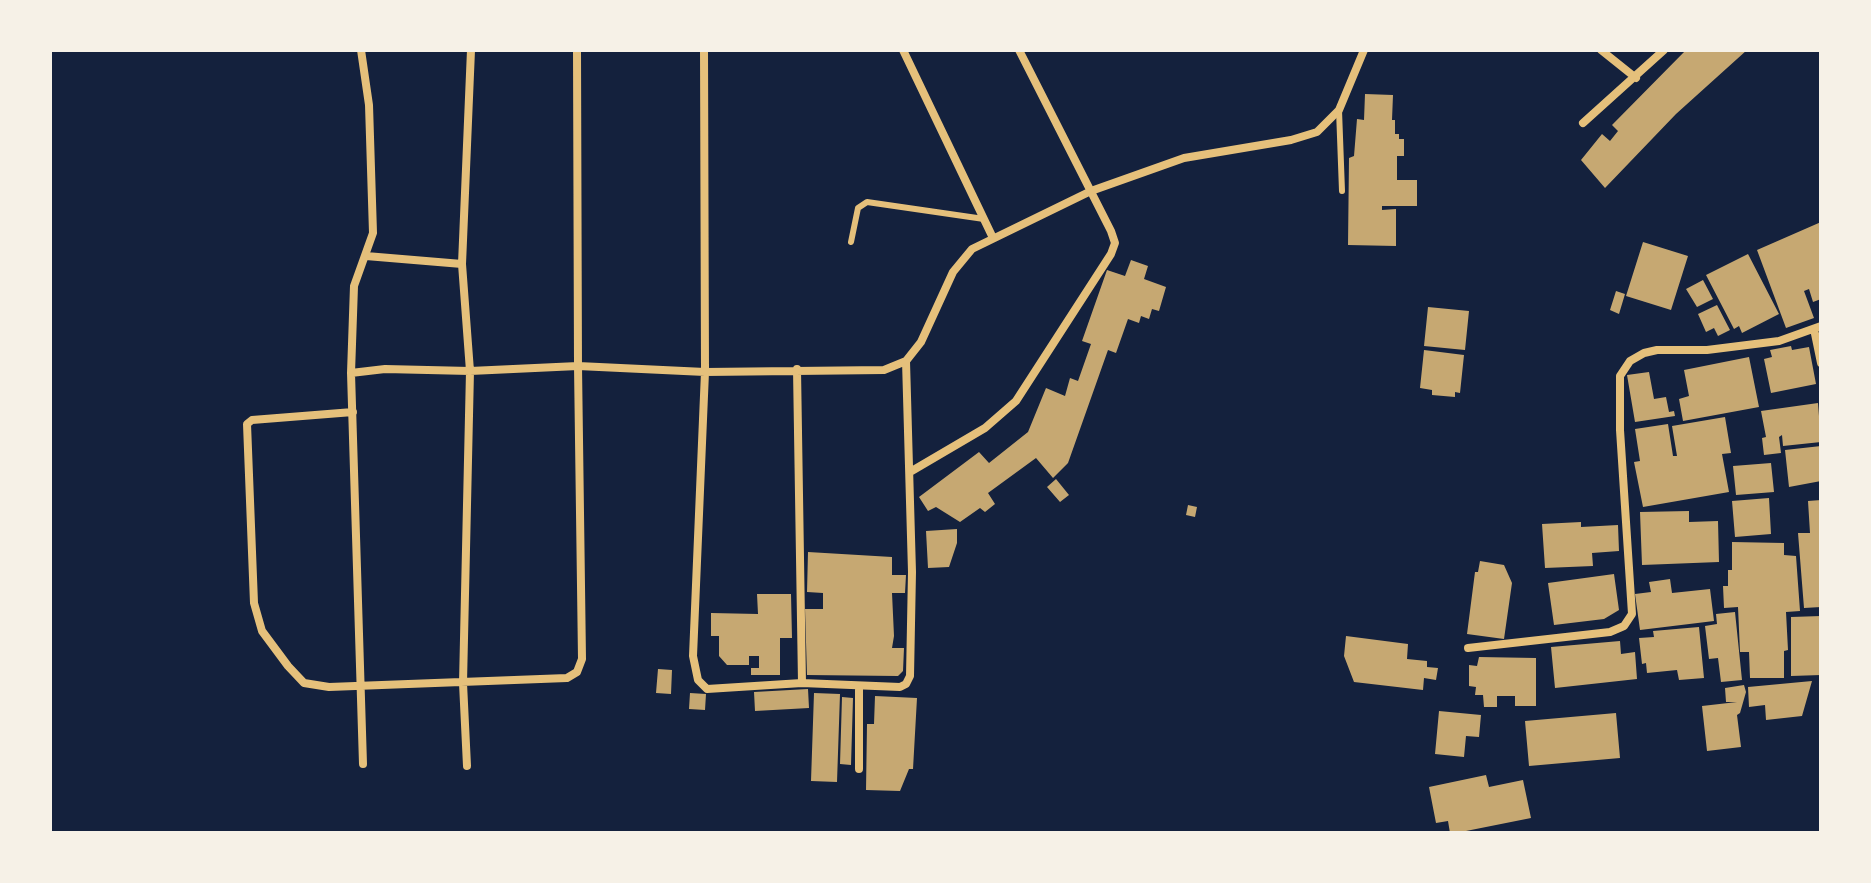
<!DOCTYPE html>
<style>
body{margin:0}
#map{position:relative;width:1871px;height:883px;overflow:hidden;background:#14213d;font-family:"Roboto Condensed",sans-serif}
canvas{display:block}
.frame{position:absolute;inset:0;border:52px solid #f6f1e7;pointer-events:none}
</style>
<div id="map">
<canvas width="1871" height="883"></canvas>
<div class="frame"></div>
</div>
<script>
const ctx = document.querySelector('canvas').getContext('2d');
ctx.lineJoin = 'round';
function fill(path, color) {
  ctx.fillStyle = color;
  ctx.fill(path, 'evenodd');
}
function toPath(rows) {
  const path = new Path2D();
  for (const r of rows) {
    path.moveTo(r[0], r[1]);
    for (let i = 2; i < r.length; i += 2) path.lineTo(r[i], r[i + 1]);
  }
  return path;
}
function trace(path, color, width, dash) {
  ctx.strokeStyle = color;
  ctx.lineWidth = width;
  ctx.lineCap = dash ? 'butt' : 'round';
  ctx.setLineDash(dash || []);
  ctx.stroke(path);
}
const building = toPath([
 [1686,50,1747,50,1676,114,1605,188,1581,160,1602,134,1610,141,1618,131,1612,125],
 [1365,94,1393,95,1392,120,1395,120,1395,134,1399,134,1399,139,1404,139,1404,156,1397,156,1397,180,1417,180,1417,206,1382,206,1382,210,1396,209,1396,246,1348,245,1349,158,1354,156,1357,119,1364,120],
 [1821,222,1821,299,1813,302,1809,289,1804,291,1814,318,1786,328,1757,250],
 [1643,242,1688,256,1671,310,1626,296],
 [1748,254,1779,314,1742,333,1739,326,1734,329,1706,275],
 [1131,260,1148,266,1144,279,1166,287,1159,311,1152,309,1149,319,1141,316,1139,323,1128,319,1116,353,1108,350,1068,463,1053,478,1036,458,988,493,995,504,985,512,980,508,960,522,936,507,928,511,919,497,979,452,989,463,1028,432,1046,388,1065,396,1070,378,1078,381,1091,344,1082,341,1107,270,1125,276],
 [1703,280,1713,299,1697,307,1686,289],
 [1616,291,1625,294,1619,314,1610,310],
 [1717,305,1730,330,1718,336,1714,328,1706,332,1698,314],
 [1428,307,1469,311,1465,350,1424,346],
 [1791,346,1792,350,1809,347,1816,384,1771,393,1764,359,1772,357,1770,350],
 [1424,350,1464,355,1460,393,1455,392,1455,397,1432,395,1432,390,1420,388],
 [1749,357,1759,407,1683,421,1679,399,1689,396,1684,370],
 [1649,372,1654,399,1666,397,1669,412,1674,411,1675,416,1635,422,1627,375],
 [1818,403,1821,442,1783,446,1782,435,1779,437,1781,453,1764,455,1762,438,1766,437,1761,411],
 [1725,417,1731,453,1722,454,1729,492,1643,507,1634,462,1640,461,1635,429,1668,424,1673,456,1677,456,1672,426],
 [1821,446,1821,481,1789,487,1785,450],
 [1771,463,1774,492,1736,495,1733,466],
 [1056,479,1069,495,1060,502,1047,487],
 [1769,498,1771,534,1735,537,1732,501],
 [1821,500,1821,607,1804,608,1798,533,1810,533,1808,501],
 [1188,505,1197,507,1195,517,1186,515],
 [1689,511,1689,522,1718,521,1719,562,1642,565,1640,512],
 [1581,522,1581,527,1618,525,1619,551,1592,553,1593,566,1545,568,1542,524],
 [957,529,957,543,949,567,928,568,926,531],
 [1732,542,1784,543,1784,555,1796,556,1800,611,1786,612,1788,650,1784,651,1784,678,1750,678,1749,652,1740,652,1738,607,1724,608,1723,586,1728,586,1728,570,1732,570],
 [808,552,892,557,892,575,906,575,905,593,892,593,894,636,892,648,904,648,903,671,898,676,807,675,805,609,823,609,823,593,807,592],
 [1480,561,1504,565,1512,583,1504,639,1467,634,1475,572,1478,572],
 [1614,574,1619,610,1604,619,1554,625,1548,583],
 [1670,579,1672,593,1710,589,1714,621,1640,630,1635,594,1651,592,1649,582],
 [757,594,791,594,792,638,780,638,780,675,751,675,751,668,759,668,759,656,749,656,749,665,727,665,719,656,719,636,711,636,711,613,758,614],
 [1735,612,1742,680,1721,682,1718,658,1709,659,1705,626,1717,624,1716,614],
 [1821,616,1821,675,1791,676,1791,617],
 [1699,627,1704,678,1679,680,1677,670,1647,673,1646,663,1642,664,1639,638,1654,637,1653,631],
 [1346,636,1408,644,1407,659,1427,661,1427,667,1438,668,1436,680,1424,678,1423,690,1354,682,1344,656],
 [1620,641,1621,654,1635,652,1637,679,1555,688,1551,647],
 [1479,657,1536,658,1536,706,1515,706,1515,696,1497,696,1497,707,1484,707,1483,695,1475,695,1476,687,1469,686,1469,665,1477,666],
 [658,669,672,670,671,694,656,693],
 [1812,681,1802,716,1766,720,1765,705,1749,707,1748,687],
 [1744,685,1746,692,1740,713,1737,715,1741,747,1707,751,1702,706,1737,702,1726,702,1725,688],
 [808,689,809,708,755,711,754,692],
 [690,693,706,694,705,710,689,709],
 [814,693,840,694,837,782,811,781],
 [875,696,917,698,913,769,909,769,900,791,866,790,867,724,874,724],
 [842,697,853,698,851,765,840,764],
 [1439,711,1481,715,1479,737,1466,736,1464,757,1435,754],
 [1616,713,1620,758,1529,766,1525,721],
 [1486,775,1489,787,1523,780,1531,818,1456,833,1450,833,1448,821,1436,823,1429,787]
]);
const service = toPath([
 [1339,110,1342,191],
 [851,242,858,208,867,202,984,219]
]);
const minor = toPath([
 [704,50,705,372,693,656,698,680,707,689,802,683,900,687,906,684,910,676,912,572,906,361],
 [903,50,993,238],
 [1601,50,1636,78],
 [1583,123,1664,50],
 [366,256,462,264],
 [1814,329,1821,363],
 [797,369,802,683],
 [351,373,354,286,373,233,369,105,361,50],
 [353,412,252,420,247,424,254,603,262,631,288,666,304,683,329,687,567,678,577,672,582,659,578,366,577,50],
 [910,472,985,428,1016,401,1111,254,1115,243,1111,231,1019,50],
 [1468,648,1610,632,1624,626,1632,614,1620,430,1620,376,1630,361,1644,353,1657,350,1707,350,1779,341,1821,326],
 [363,764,351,373,385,369,470,371,578,366,705,372,884,370,906,361,921,342,953,272,972,249,1091,191,1184,158,1291,140,1317,132,1339,110,1364,50],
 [467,766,463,683,470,371,462,264,471,50],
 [859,769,859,686]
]);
fill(building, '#c6a872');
trace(service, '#e5c07b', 6);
trace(minor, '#e5c07b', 8);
</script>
